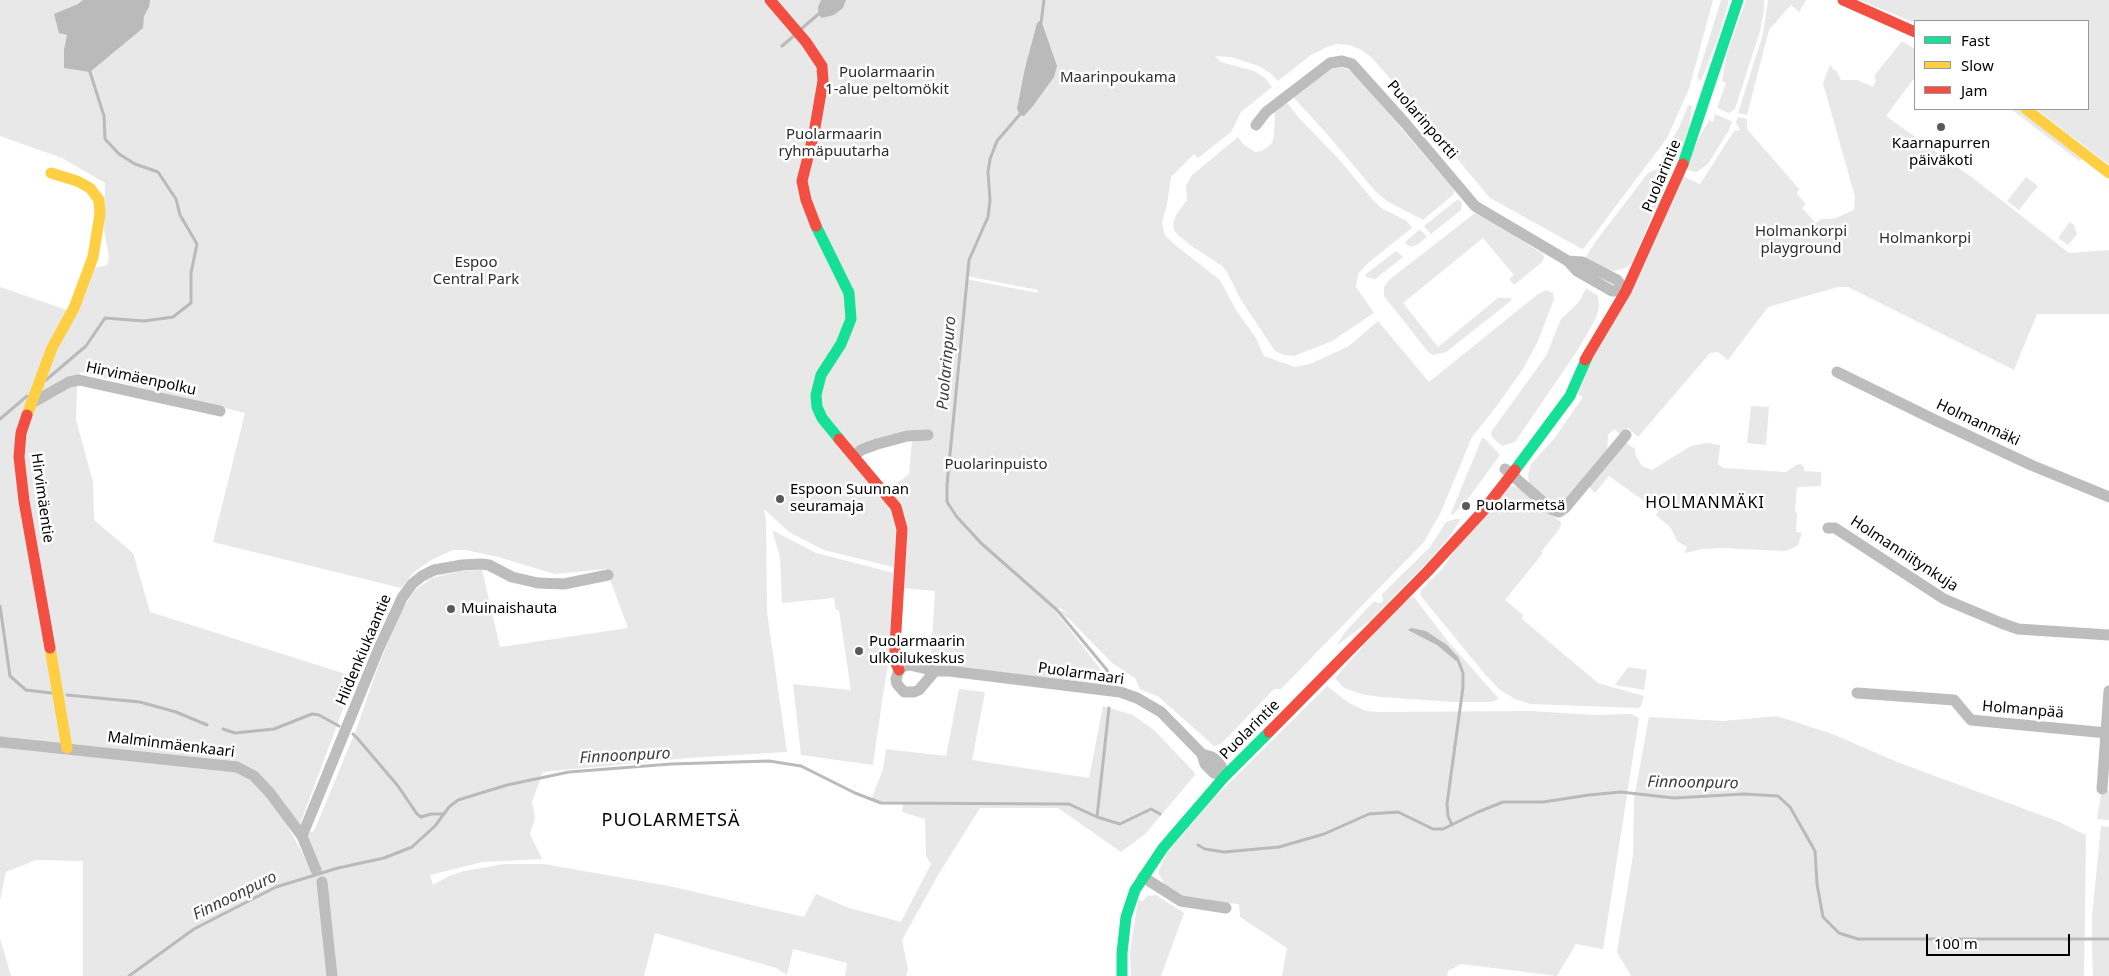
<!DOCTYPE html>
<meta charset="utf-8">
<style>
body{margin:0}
#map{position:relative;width:2109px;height:976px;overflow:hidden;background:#fff;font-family:"Noto Sans",sans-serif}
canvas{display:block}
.legend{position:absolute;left:1914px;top:20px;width:175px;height:90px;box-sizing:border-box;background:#fff;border:1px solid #999;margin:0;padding:6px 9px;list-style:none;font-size:15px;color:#000}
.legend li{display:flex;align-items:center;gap:10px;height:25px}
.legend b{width:25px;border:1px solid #999}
.scale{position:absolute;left:1926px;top:934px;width:144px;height:22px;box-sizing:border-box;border:2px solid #000;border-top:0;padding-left:6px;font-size:15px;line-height:18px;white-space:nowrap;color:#000;-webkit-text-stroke:4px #fff;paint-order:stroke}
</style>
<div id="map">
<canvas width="2109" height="976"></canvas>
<ul class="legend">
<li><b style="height:6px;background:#16e098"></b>Fast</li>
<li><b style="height:6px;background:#ffcf43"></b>Slow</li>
<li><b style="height:6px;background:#f24e42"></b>Jam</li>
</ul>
<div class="scale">100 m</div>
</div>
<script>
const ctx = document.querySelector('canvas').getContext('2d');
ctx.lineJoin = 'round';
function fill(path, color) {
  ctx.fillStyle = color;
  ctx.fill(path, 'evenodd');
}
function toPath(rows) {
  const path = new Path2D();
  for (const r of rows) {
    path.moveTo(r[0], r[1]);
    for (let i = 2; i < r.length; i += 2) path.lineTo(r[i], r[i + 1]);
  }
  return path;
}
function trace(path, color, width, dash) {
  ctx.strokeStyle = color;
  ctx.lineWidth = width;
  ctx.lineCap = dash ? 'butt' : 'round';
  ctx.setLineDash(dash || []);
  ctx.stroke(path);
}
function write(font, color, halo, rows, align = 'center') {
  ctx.font = font + ' "Noto Sans",sans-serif';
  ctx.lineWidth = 5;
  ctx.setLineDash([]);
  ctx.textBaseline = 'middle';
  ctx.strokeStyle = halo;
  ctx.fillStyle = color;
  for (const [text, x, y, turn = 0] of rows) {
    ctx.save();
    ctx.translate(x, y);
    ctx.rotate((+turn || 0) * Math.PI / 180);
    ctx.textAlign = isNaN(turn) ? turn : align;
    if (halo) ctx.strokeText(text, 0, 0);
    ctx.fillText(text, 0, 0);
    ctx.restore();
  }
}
const green = toPath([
 [0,0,821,0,818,7,822,18,834,15,843,8,846,0,1713,0,1689,89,1667,138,1585,247,1582,249,1490,198,1394,83,1371,57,1360,49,1349,45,1337,44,1327,47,1311,55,1278,81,1270,73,1259,66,1231,57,1215,56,1221,62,1254,71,1265,78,1272,87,1241,112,1231,132,1198,158,1194,154,1171,177,1167,204,1162,223,1165,235,1174,244,1220,280,1236,310,1256,338,1264,356,1295,367,1310,364,1349,346,1378,321,1429,382,1538,294,1546,290,1553,293,1554,299,1538,341,1523,369,1496,407,1472,437,1441,512,1424,542,1281,689,1274,689,1221,744,1214,746,1159,697,1140,689,1135,678,1112,663,1070,620,1057,610,1068,612,1059,608,1052,607,1099,667,1105,684,928,664,931,656,935,591,903,588,897,568,824,550,789,532,764,509,766,521,767,612,787,752,688,758,543,772,532,802,535,818,530,834,542,859,482,862,430,875,433,885,449,876,464,871,504,864,544,864,669,886,804,917,816,894,849,908,901,922,931,864,926,856,925,819,902,812,903,803,881,803,871,800,883,769,886,749,946,756,959,689,985,692,972,760,1089,778,1103,706,1133,715,1155,731,1194,772,1195,775,1145,834,1121,852,1058,808,980,808,938,875,902,940,908,969,906,976,845,976,847,963,793,949,787,975,776,968,655,933,644,976,83,976,83,861,36,860,6,872,0,901,0,746,236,771,259,786,283,818,312,871,302,836,314,831,356,730,378,667,402,609,415,590,432,578,461,571,482,570,500,647,628,628,606,569,555,574,498,557,466,550,453,550,431,560,414,572,401,588,213,542,245,413,80,372,77,387,76,420,93,482,94,520,133,553,150,612,355,677,300,824,263,779,240,763,0,737,0,287,67,310,95,268,107,265,109,257,104,230,105,183,62,158,0,136],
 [966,276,1038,290,1038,293,966,279],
 [912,440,909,474,891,488,879,490,853,463,864,454],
 [1721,0,1729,0,1719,35,1701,81,1697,78],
 [1746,0,1764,0,1764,11,1760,31,1735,109,1729,113,1717,108,1726,83,1722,81,1727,54],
 [1768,0,1806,0,1799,12,1791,5,1769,30,1747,115,1738,113,1763,34],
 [1859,0,2109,0,2109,165,2036,109,2088,109,2088,21,1915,21,1915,23],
 [1902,41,1915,49,1915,77,1886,116,1974,179,2069,253,2109,250,2109,314,2037,314,2014,370,1848,287,1838,287,1768,307,1728,360,1718,352,1710,353,1638,437,1628,428,1620,434,1614,429,1608,435,1607,453,1566,502,1560,505,1553,505,1529,485,1528,474,1531,464,1554,439,1583,397,1578,394,1591,362,1683,176,1700,184,1734,131,1740,130,1736,122,1738,117,1747,119,1747,129,1799,189,1797,194,1806,204,1802,208,1816,223,1821,219,1833,219,1854,210,1855,197,1823,83,1830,65,1834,70,1836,70,1841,80,1857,80,1873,87,1876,80,1874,76],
 [1338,65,1353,72,1454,190,1454,194,1423,220,1387,201,1376,192,1327,134,1294,98,1293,95,1326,70],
 [1286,101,1299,118,1337,157,1373,200,1381,208,1407,221,1412,228,1369,262,1358,274,1356,287,1374,313,1332,341,1294,356,1284,355,1275,351,1241,300,1227,272,1222,266,1193,247,1178,235,1174,230,1173,224,1176,215,1187,200,1186,186,1192,175,1238,137,1243,144,1255,152,1261,151,1268,147,1272,143,1274,136,1275,112,1278,107],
 [1688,105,1692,106,1689,128,1675,164,1666,163,1662,159,1663,153,1679,128],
 [2011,109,2020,109,2082,159,2079,161],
 [1715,114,1731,121,1732,122,1729,130,1708,164,1697,172,1691,171,1686,168,1692,151,1709,120,1713,122],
 [1657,169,1671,171,1632,263,1625,268,1614,271,1599,267,1585,258,1596,241,1648,173],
 [2026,177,2038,186,2019,210,2007,201],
 [1458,199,1462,203,1461,210,1431,234,1424,226],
 [1475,213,1479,213,1543,254,1544,258,1542,262,1514,285,1509,279,1514,275,1483,238,1403,303,1438,347,1498,298,1510,298,1512,300,1446,352,1434,355,1429,353,1384,296,1384,287,1389,280],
 [2070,222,2074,225,2077,234,2068,245,2058,238],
 [1419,230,1423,232,1427,237,1417,245,1411,247,1406,244,1406,241],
 [1396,251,1403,257,1375,279,1366,277,1366,274],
 [1586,288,1598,296,1599,307,1596,318,1577,351,1515,442,1502,446,1492,437,1491,432,1546,356,1561,319,1579,302],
 [1751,406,1769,407,1766,445,1747,443],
 [1482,438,1485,439,1500,455,1465,503,1452,515,1451,513],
 [1626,443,1635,449,1636,456,1642,466,1652,470,1691,446,1707,443,1720,445,1718,464,1723,468,1786,472,1796,465,1801,464,1804,467,1804,471,1821,472,1821,486,1797,487,1795,510,1797,514,1796,532,1802,533,1798,545,1793,548,1785,551,1721,548,1703,549,1684,553,1687,547,1677,541,1671,528,1656,515,1659,511,1654,507,1656,504,1651,499,1647,503,1609,476,1595,493,1589,487],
 [1509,486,1518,487,1561,522,1560,528,1541,552,1543,553,1505,600,1523,615,1522,619,1598,683,1644,696,1641,706,1638,708,1531,704,1515,699,1499,689,1484,673,1420,595,1421,590,1442,569,1457,547],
 [1455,519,1461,519,1447,540,1421,569,1367,623,1336,646,1345,632,1374,601,1379,603,1383,602,1383,598,1381,595,1430,547,1446,522],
 [772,530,816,553,894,573,892,643,883,694,873,765,801,755,793,684,851,690,839,610,836,610,834,598,782,603,780,557],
 [1414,597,1446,639,1499,699,1491,702,1453,702,1381,697,1361,694,1344,688,1335,678,1390,615,1406,599],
 [1628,667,1647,670,1644,690,1615,685],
 [1327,686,1349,703,1366,711,1378,712,1530,711,1594,715,1631,714,1639,718,1603,949,1576,944,1557,976,1461,964,1448,971,1447,976,1282,976,1287,948,1240,917,1239,904,1199,901,1187,898,1165,885,1158,872,1167,853,1212,800],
 [1777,716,1835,735,1897,762,2057,821,2086,835,2084,976,1631,976,1617,952,1633,855,1634,798,1649,717,1723,721],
 [2102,789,2109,790,2109,820,2097,819],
 [2101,826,2109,827,2109,976,2093,976,2092,953,2092,916],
 [1156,895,1184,913,1161,976,1131,976,1130,952,1138,900,1143,901,1147,896],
 [0,938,11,976,0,976]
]);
const water = toPath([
 [83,0,150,0,149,7,144,16,143,28,90,72,64,68,64,50,67,35,59,33,54,14,78,4],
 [821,0,846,0,843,8,834,15,822,18,819,15,818,7],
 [1041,20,1057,66,1054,77,1033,106,1024,116,1020,115,1017,109,1025,68,1037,23],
 [1411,628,1426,631,1447,645,1459,658,1458,660,1456,661,1437,645,1408,630]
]);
const stream = toPath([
 [1041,23,1044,0],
 [801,29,821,12],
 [782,46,795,35],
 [1021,113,997,141,990,159,988,172,990,200,988,217,969,260,947,485,947,502,957,517,982,544,1057,610,1107,670,1110,681],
 [46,380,86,346,105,318,144,321,173,317,191,303,191,273,197,244,180,215,176,199,158,172,135,164,119,154,105,139,104,116,90,72],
 [0,419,27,396],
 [0,606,10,676,26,690,51,693],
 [67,695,140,702,176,712,207,725],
 [223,729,235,733,274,729,312,714,319,715,339,726],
 [353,734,358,739,398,786,417,814,421,817,431,814,444,814],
 [1097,817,1109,708],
 [1452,825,1448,816,1447,804,1463,687,1463,673,1458,660],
 [1198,845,1205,849,1224,852,1279,847,1324,834,1369,814,1398,812,1433,829,1443,829,1478,812,1503,802,1543,802,1589,795,1621,792,1674,798,1744,794,1778,796,1790,807,1815,851,1817,884,1823,917,1839,933,1858,939,2109,939],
 [129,976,194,929,276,887,338,868,384,858,412,847,435,826,449,807,458,800,507,785,569,772,671,764,769,761,801,766,855,793,881,803,1069,804,1097,817,1120,824,1151,809,1160,814]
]);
const street = toPath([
 [1256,125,1266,112,1330,63,1342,61,1352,64,1405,123,1475,206,1568,261,1577,271,1612,291,1626,291],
 [1568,261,1582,262,1617,280,1626,291],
 [1837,372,1937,421,2031,465,2109,497],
 [32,403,69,382,79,380,220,411],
 [854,456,861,450,877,444,907,436,928,435],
 [1505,469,1551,509,1559,512,1565,508,1626,435],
 [1828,528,1835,528,1944,599,2001,623,2018,629,2109,635],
 [935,671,919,690,914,692,904,692,897,684,896,679,899,670,904,666,910,665,935,671,949,671,1120,692,1137,698,1161,712,1202,754,1205,764,1214,773,1225,776],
 [1857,693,1954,700,1971,720,2107,733],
 [0,742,237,767,254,776,270,793,302,836,316,870],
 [1202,754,1212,757,1217,761,1221,766,1225,776],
 [2102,789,2109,691],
 [302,836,379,648,402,598,412,584,422,576,434,570,462,565,481,564,489,565,512,577,538,583,564,584,608,575],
 [1143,877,1181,901,1226,908],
 [322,882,332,976]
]);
const fast = toPath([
 [1683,164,1738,0],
 [816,226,849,293,851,319,841,344,821,375,816,395,817,407,822,418,839,439],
 [1515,470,1570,396,1589,353],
 [1122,976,1122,953,1126,917,1135,890,1163,848,1225,776,1269,732]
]);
const slow = toPath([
 [2026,109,2109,173],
 [27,415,52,348,74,308,93,257,100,214,99,200,90,188,77,181,51,173],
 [50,648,67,748]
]);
const jam = toPath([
 [770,0,806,42,822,66,823,81,814,133,802,181,806,200,816,226],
 [1843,0,1915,32],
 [1585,360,1626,291,1683,164],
 [27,415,21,433,19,457,24,501,50,648],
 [839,439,896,507,902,529,895,647,895,661,899,670],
 [1269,732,1427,572,1483,511,1515,470]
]);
const markers = [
 [1941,127,5,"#595959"],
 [780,499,5,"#595959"],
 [1466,506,5,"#595959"],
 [451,609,5,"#595959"],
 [859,651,5,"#595959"]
];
const parkNames = [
 ["Puolarmaarin",887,73],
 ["1-alue peltomökit",887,90],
 ["Maarinpoukama",1118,78],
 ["Puolarmaarin",834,135],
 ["ryhmäpuutarha",834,152],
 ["Holmankorpi",1801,232],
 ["playground",1801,249],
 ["Holmankorpi",1925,239],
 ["Espoo",476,263],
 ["Central Park",476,280],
 ["Puolarinpuisto",996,465]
];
const streetNames = [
 ["Puolarinportti",1422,120,49],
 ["Puolarintie",1662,176,-67],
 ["Hirvimäenpolku",141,379,12],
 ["Holmanmäki",1978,423,25],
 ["Hirvimäentie",42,498,82],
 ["Holmanniitynkuja",1904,554,33],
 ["Hiidenkiukaantie",364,650,-67],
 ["Puolarmaari",1081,674,8],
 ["Holmanpää",2023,710,5],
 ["Puolarintie",1250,730,-45],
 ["Malminmäenkaari",171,745,7]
];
const poiNames = [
 ["Kaarnapurren",1941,144,"center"],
 ["päiväkoti",1941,161,"center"],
 ["Espoon Suunnan",790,490],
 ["seuramaja",790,507],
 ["Puolarmetsä",1476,506],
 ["Muinaishauta",461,609],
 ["Puolarmaarin",869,642],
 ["ulkoilukeskus",869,659]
];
const waterNames = [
 ["Puolarinpuro",947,363,-85],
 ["Finnoonpuro",625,756,-3],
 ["Finnoonpuro",1693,783,1],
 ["Finnoonpuro",235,896,-26]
];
const neighbourhoodNames = [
 ["HOLMANMÄKI",1705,503]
];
const quarterNames = [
 ["PUOLARMETSÄ",671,821]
];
fill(green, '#e8e8e8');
fill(water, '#bababa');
trace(stream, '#bababa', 3);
trace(street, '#bdbdbd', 11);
trace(fast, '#16e098', 11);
trace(slow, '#ffcf43', 11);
trace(jam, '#f24e42', 11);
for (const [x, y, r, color] of markers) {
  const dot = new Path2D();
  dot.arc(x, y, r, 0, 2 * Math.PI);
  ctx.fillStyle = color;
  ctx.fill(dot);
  trace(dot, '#fff', 2);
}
write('15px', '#2d2d2d', '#fff', parkNames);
write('15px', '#000', '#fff', streetNames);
write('15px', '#000', '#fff', poiNames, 'left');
write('italic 16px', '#3e3e3e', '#fff', waterNames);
ctx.letterSpacing = '1px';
write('16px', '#000', '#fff', neighbourhoodNames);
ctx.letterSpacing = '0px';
ctx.letterSpacing = '1px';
write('18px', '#000', '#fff', quarterNames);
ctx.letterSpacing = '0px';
</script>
